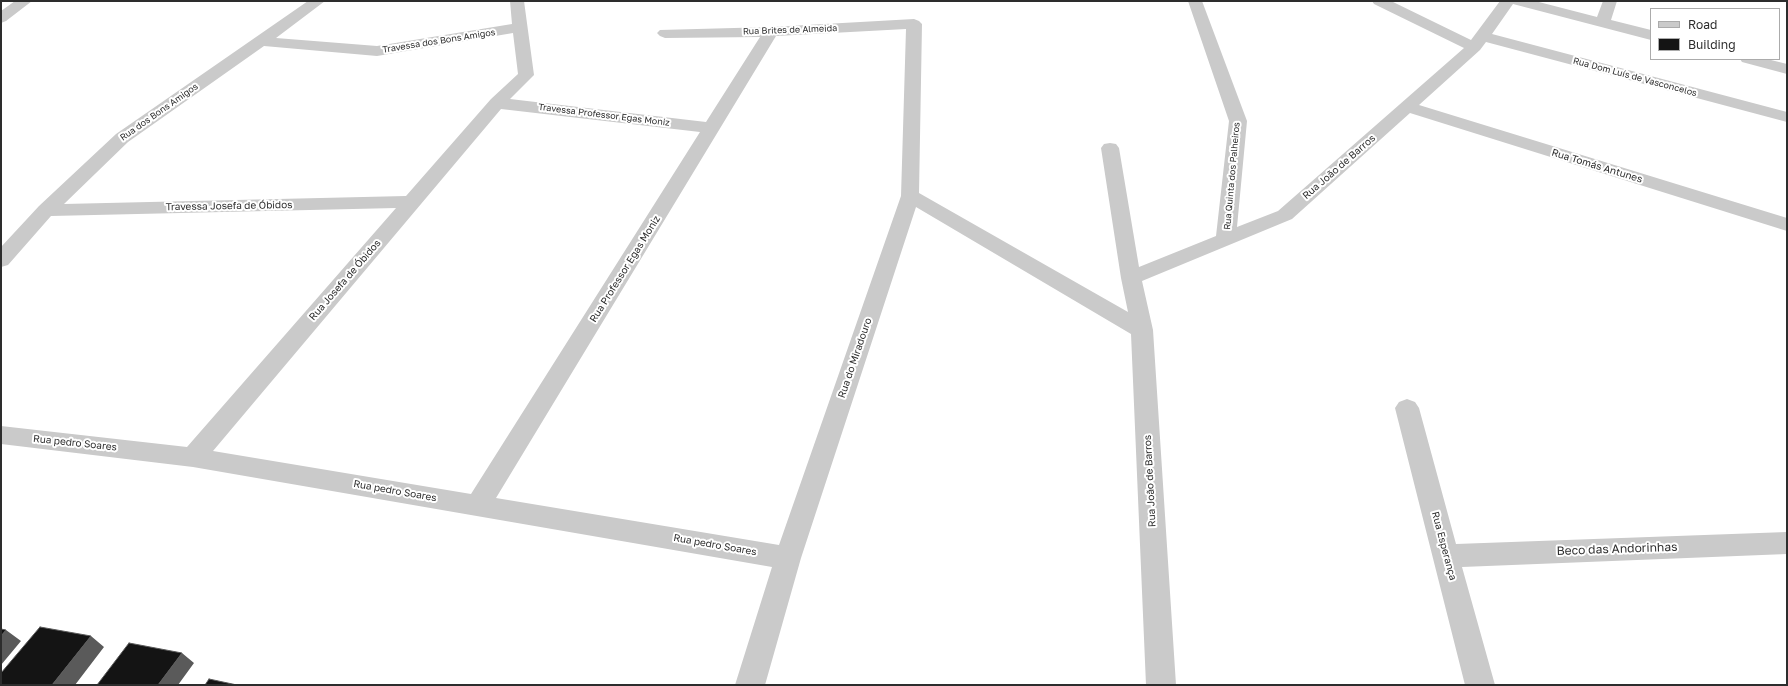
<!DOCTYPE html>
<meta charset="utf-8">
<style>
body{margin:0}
#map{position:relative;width:1788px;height:686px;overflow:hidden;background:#fff;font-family:"Golos Text",sans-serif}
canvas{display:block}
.frame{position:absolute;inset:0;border:2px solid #2d2d2d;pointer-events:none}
.legend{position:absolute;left:1650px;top:8px;width:130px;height:52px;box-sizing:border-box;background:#fff;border:1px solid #ababab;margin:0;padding:5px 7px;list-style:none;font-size:12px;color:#2d2d2d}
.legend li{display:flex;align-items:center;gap:8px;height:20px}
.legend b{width:20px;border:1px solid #ababab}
</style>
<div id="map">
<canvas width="1788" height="686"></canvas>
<div class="frame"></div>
<ul class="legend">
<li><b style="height:5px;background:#cacaca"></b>Road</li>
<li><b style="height:11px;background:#141414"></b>Building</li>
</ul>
</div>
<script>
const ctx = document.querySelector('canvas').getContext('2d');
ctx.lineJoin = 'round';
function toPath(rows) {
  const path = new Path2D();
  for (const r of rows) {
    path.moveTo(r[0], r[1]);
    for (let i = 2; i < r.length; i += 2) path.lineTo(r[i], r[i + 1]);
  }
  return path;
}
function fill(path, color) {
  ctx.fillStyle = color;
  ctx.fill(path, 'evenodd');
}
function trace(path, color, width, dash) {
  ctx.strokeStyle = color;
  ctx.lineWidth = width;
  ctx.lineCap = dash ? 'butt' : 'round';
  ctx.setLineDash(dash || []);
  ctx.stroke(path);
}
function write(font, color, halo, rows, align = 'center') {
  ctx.font = font + ' "Golos Text",sans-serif';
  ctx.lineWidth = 4;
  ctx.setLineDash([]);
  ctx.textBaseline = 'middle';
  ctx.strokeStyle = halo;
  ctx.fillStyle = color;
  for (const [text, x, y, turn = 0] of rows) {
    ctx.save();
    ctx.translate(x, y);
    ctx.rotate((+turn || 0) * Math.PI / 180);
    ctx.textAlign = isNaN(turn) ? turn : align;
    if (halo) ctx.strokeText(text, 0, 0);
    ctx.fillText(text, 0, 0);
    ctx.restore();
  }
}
const minor = toPath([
 [15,1,32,1,6,21,1,23,1,11,15,1],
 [308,1,325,1,276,38,377,46,512,24,510,1,524,1,534,75,510,99,706,122,760,37,665,38,660,36,657,33,660,30,771,27,914,19,919,21,922,24,919,193,1128,312,1121,278,1101,148,1104,144,1110,143,1116,144,1119,148,1139,267,1216,236,1229,121,1188,1,1202,1,1247,121,1237,227,1278,211,1464,48,1374,4,1372,1,1391,1,1471,40,1500,1,1535,1,1597,17,1603,1,1617,1,1611,20,1651,30,1651,40,1513,4,1492,34,1787,112,1787,122,1486,42,1480,50,1419,105,1787,218,1787,231,1410,113,1292,219,1142,281,1153,330,1176,685,1146,685,1131,334,916,207,801,558,765,685,735,685,772,567,193,467,1,444,1,426,187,447,396,208,51,216,8,265,1,267,1,247,39,206,116,134,308,1],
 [906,29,901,196,779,545,496,498,776,36,906,29],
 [513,33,518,74,491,99,406,196,64,204,128,142,264,46,377,56,513,33],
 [501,109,700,132,471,494,213,451,501,109],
 [1740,59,1767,59,1787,64,1787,74,1742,62,1740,59],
 [1407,399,1415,402,1419,408,1456,544,1787,532,1787,554,1462,567,1495,685,1465,685,1395,408,1399,402,1407,399]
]);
const shadedWall = toPath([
 [6,630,21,641,1,665,1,636],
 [91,636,104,647,75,685,52,685],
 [182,653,194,663,178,685,158,685]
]);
const building = toPath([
 [40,627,91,636,52,685,1,685,1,673,40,627],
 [1,629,6,630,1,636,1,629],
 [129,643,182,653,158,685,97,685,129,643],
 [209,679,237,685,205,685,209,679]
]);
const farStreetnames = [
 ["Rua Brites de Almeida",790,30,-2],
 ["Travessa dos Bons Amigos",439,41,-9],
 ["Rua Dom Luís de Vasconcelos",1635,77,15],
 ["Rua dos Bons Amigos",159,112,-35],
 ["Travessa Professor Egas Moniz",604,115,7],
 ["Rua Quinta dos Palheiros",1232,176,-85]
];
const streetNames = [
 ["Rua Tomás Antunes",1597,166,17],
 ["Rua João de Barros",1339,167,-41],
 ["Travessa Josefa de Óbidos",229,206,-1],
 ["Rua Professor Egas Moniz",625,269,-58],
 ["Rua Josefa de Óbidos",345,280,-49],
 ["Rua do Miradouro",855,358,-71],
 ["Rua pedro Soares",75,443,6],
 ["Rua João de Barros",1150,481,-93],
 ["Rua pedro Soares",395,491,10],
 ["Rua pedro Soares",715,545,10],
 ["Rua Esperança",1444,546,75]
];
const nearStreetnames = [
 ["Beco das Andorinhas",1617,549,-2]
];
fill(minor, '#cacaca');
fill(shadedWall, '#5a5a5a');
fill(building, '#141414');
trace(building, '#5a5a5a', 1);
write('9px', '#2d2d2d', '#fff', farStreetnames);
write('10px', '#2d2d2d', '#fff', streetNames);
write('12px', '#2d2d2d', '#fff', nearStreetnames);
</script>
